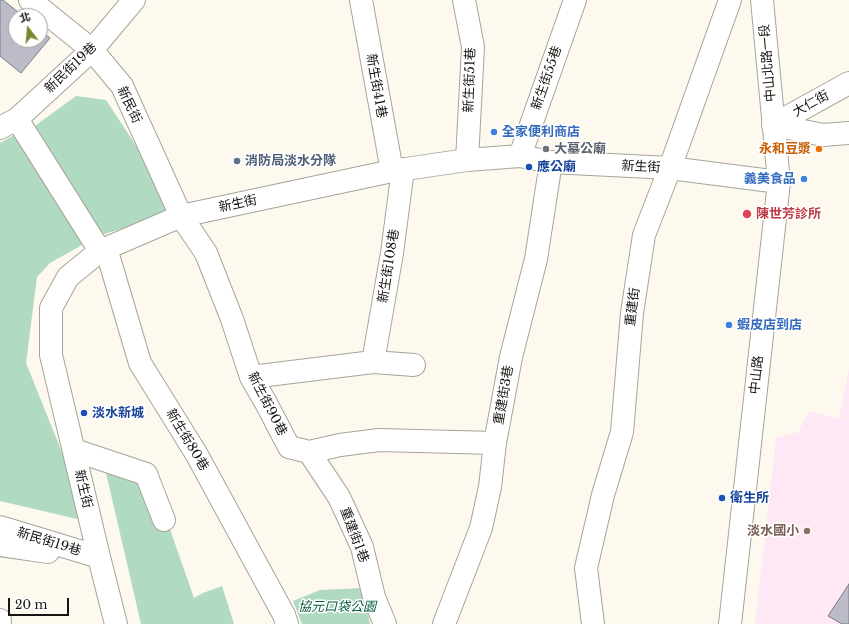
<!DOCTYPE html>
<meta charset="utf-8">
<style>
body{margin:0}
#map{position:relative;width:849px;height:624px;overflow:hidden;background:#fdf9ee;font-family:"Libre Baskerville","Noto Sans TC",serif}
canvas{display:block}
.north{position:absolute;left:8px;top:8px;width:40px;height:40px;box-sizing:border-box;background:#fff;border:1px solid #a2a1a0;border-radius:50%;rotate:344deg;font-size:11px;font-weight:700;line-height:16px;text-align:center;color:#161511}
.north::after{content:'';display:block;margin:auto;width:14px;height:18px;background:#7c842f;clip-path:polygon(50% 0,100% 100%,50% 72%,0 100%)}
.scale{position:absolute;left:8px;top:598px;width:61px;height:18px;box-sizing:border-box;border:2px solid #161511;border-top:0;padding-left:5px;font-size:12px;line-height:14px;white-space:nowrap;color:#161511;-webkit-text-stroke:3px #fff;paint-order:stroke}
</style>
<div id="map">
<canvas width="849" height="624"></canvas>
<div class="north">北</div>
<div class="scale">20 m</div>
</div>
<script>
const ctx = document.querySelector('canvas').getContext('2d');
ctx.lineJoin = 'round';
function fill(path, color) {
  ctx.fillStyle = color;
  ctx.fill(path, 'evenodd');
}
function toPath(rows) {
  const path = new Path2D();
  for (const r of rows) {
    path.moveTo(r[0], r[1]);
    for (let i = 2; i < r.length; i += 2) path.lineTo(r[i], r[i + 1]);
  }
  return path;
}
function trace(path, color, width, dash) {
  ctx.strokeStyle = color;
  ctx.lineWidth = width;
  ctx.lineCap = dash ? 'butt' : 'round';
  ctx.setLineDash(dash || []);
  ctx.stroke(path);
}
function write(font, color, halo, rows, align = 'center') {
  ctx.font = font + ' "Libre Baskerville","Noto Sans TC",serif';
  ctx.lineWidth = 3;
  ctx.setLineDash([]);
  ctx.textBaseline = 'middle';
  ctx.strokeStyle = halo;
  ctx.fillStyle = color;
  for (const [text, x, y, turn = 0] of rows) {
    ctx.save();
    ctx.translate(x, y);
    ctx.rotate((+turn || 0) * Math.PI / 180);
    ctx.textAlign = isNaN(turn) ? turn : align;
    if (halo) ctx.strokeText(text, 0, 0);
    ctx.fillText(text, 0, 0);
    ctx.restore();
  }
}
const education = toPath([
 [849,368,849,624,755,624,776,438,798,432,809,411,839,419]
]);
const green = toPath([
 [76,96,106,100,179,211,98,236,32,128],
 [16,134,82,245,50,263,37,277,26,363,90,522,0,501,0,143],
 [103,460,158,495,194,598,203,593,222,586,234,624,141,624],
 [363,588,370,624,302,624,293,601,320,590]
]);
const building = toPath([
 [0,0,3,0,23,16,16,16,16,40,40,40,40,30,50,38,21,73,0,56,0,0],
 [849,584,849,624,842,624,828,616,849,584]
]);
const minor = toPath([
 [30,0,92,50,122,86,181,216,206,253,232,319,251,377,266,403,289,447,309,452,340,445,379,440,495,443],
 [361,0,392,171],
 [464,0,473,47,467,160],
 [17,119,100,251],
 [773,125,849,83],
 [773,125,823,135,849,133],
 [0,128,17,119,92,50,134,0],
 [520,156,575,0],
 [106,248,140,363,197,455,284,615,287,624],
 [373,362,392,253,403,169],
 [251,377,373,362,414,365],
 [74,450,146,474,164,520],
 [309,452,339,497,362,547,374,597,385,624],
 [0,527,99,557],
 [0,545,48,552],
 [0,620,0,622],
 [116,624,99,557,51,355,51,308,68,277,100,251,181,216,392,171,467,160,520,156,551,162,670,168,779,182],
 [444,624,481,528,490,487,495,443,511,357,536,259,551,162],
 [593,624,586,568,603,495,622,432,632,313,644,235,670,168,730,0]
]);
const major = toPath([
 [730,624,779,182,762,0]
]);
const markers = [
 [494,132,4,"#3f7fe0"],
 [546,149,4,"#6b7280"],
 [819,149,4,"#e8710a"],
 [237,161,4,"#5c6f8a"],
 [529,167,4,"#1a4fb4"],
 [804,179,4,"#3f7fe0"],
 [747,214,5,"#e0444e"],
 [729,325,4,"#3f7fe0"],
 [84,413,4,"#1a4fb4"],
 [722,498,4,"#1a4fb4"],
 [807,531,4,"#8d6e63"]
];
const streetNames = [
 ["中山北路一段",768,63,-95],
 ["新民街19巷",71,68,-44],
 ["新生街55巷",547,78,-71],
 ["新生街51巷",470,80,-88],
 ["新生街41巷",376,86,80],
 ["大仁街",811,104,-29],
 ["新民街",129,105,64],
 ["新生街",641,167,3],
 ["新生街",238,204,-12],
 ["新生街108巷",389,266,-81],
 ["重建街",633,307,-83],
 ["中山路",757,375,-84],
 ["重建街3巷",504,395,-80],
 ["新生街90巷",267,404,63],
 ["新生街80巷",187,440,59],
 ["新生街",83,489,77],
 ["重建街1巷",354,535,69],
 ["新民街19巷",49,542,17]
];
const shopNames = [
 ["全家便利商店",502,132],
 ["義美食品",796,179,"right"],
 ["蝦皮店到店",737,325]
];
const worshipNames = [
 ["大墓公廟",554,149]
];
const foodNames = [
 ["永和豆漿",811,149]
];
const serviceNames = [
 ["消防局淡水分隊",245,161]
];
const transitNames = [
 ["應公廟",537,167],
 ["淡水新城",92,413],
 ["衛生所",730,498]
];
const healthNames = [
 ["陳世芳診所",756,214]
];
const educationNames = [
 ["淡水國小",799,531]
];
const parkNames = [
 ["協元口袋公園",337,607]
];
fill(education, '#fee8f5');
fill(green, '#b0dac1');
fill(building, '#bcbcc8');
trace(building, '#7c7c87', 1);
trace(minor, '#a7a49a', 24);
trace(major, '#a7a49a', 24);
trace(minor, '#fff', 22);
trace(major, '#fff', 22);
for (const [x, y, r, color] of markers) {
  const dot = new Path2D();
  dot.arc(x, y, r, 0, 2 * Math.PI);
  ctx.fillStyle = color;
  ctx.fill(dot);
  trace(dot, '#fff', 1.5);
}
write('13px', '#161511', '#fff', streetNames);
write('bold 13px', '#366cbe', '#fff', shopNames, 'left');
write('bold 13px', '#5b616d', '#fff', worshipNames, 'left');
write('bold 13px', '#c56008', '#fff', foodNames, 'right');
write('bold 13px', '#4e5e75', '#fff', serviceNames, 'left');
write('bold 13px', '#164399', '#fff', transitNames, 'left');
write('bold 13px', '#be3a42', '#fff', healthNames, 'left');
write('bold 13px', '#785e54', '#fff', educationNames, 'right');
write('italic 13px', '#065f3c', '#fff', parkNames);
</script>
